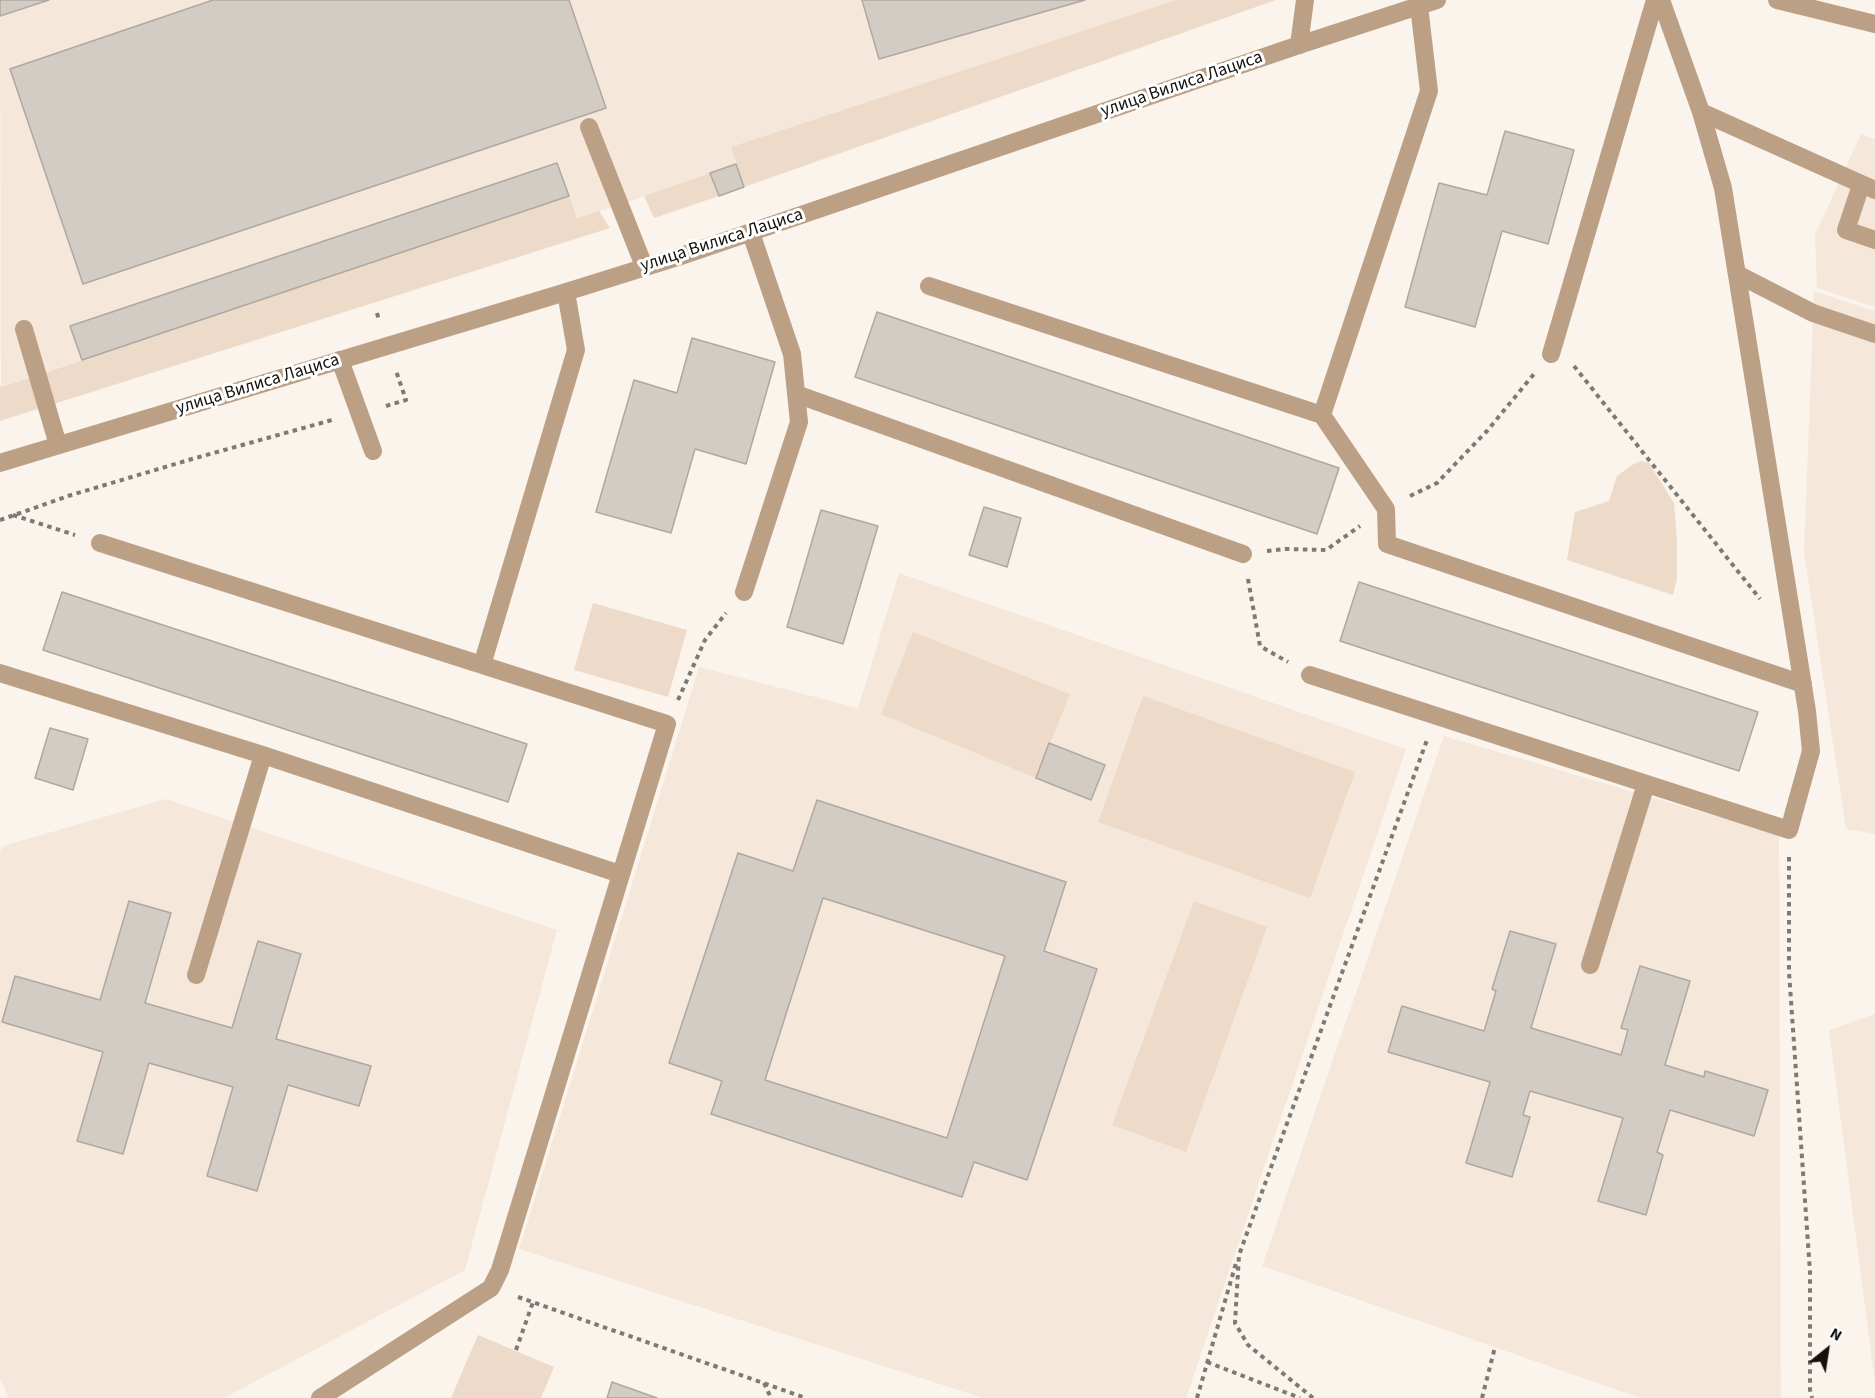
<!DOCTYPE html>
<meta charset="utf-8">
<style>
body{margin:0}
#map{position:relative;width:1875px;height:1398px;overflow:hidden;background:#fbf4ed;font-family:"Source Sans 3",sans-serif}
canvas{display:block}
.north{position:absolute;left:1797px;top:1320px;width:60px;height:60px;-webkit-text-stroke:4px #fff;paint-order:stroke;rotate:30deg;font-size:16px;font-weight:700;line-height:24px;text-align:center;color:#13110e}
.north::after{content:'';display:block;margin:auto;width:21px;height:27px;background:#13110e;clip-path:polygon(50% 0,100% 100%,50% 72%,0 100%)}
</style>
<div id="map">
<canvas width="1875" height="1398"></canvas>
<div class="north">N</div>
</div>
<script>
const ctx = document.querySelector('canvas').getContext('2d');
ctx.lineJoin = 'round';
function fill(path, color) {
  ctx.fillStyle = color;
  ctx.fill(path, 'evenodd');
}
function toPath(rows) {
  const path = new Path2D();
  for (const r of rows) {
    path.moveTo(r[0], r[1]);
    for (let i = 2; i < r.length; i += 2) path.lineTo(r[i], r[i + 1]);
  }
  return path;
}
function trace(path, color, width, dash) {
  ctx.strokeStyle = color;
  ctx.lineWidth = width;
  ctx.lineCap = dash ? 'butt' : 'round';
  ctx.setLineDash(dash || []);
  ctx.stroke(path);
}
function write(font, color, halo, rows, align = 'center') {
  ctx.font = font + ' "Source Sans 3",sans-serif';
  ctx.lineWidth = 6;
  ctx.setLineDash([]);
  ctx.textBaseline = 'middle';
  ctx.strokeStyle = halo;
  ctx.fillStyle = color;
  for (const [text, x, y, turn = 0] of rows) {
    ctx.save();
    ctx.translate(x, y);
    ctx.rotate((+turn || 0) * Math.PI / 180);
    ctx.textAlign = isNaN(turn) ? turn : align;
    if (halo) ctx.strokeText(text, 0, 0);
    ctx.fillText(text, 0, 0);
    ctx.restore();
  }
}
const built = toPath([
 [0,0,1176,0,732,147,736,164,619,205,577,218,569,196,1,387],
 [1861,134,1875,139,1875,307,1817,288,1815,235],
 [1814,291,1875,311,1875,834,1846,829,1804,552],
 [899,573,1406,749,1186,1398,983,1398,519,1249,699,667,858,708],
 [1444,736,1779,835,1781,1398,1640,1398,1262,1266],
 [166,799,557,930,465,1270,224,1398,9,1398,0,1378,0,851,3,846],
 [1875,1014,1875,1384,1829,1030]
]);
const green = toPath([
 [1176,0,1276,0,744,187,731,147],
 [710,173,719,196,654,218,644,196],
 [569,196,577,218,599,211,610,228,0,421,0,386,1,387,38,375],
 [1641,461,1649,463,1674,503,1677,542,1677,578,1673,595,1567,560,1575,512,1609,501,1617,476,1632,465],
 [593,603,687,630,668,697,574,670],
 [913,632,1070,694,1036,778,881,714],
 [1143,696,1355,772,1310,898,1098,822],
 [1194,901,1267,927,1186,1152,1112,1125],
 [478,1335,554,1367,541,1398,451,1398]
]);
const building = toPath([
 [0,0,49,0,0,16,0,0],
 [213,0,569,0,606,108,83,284,10,69,213,0],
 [862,0,1085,0,879,59,862,0],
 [1505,131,1574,150,1548,244,1502,231,1475,327,1405,307,1439,183,1487,195,1505,131],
 [557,163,569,196,82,360,70,326,557,163],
 [736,164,744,187,719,196,710,173,736,164],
 [877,312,1339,468,1317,534,855,377,877,312],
 [692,338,775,362,746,464,695,449,671,533,596,512,634,380,677,393,692,338],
 [984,507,1021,518,1007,567,969,555,984,507],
 [821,510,878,526,843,644,787,627,821,510],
 [1359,582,1758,712,1739,771,1340,641,1359,582],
 [62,592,527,744,508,802,43,650,62,592],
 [50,728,88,739,73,790,35,778,50,728],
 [1049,743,1105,765,1091,800,1036,778,1049,743],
 [817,800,1066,882,1044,951,1097,969,1027,1180,974,1162,962,1197,711,1114,722,1081,669,1063,738,853,793,871,817,800],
 [823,898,1005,956,947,1138,765,1080,823,898],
 [129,901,171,913,145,1003,232,1028,258,941,301,954,276,1039,371,1066,359,1106,288,1085,257,1191,207,1176,233,1087,149,1063,123,1154,77,1141,103,1052,2,1022,15,976,100,1000,129,901],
 [1510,931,1556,944,1531,1028,1621,1055,1628,1030,1621,1028,1640,966,1690,981,1665,1065,1704,1077,1705,1071,1768,1090,1754,1136,1670,1110,1657,1152,1663,1155,1646,1215,1598,1201,1623,1118,1530,1091,1523,1115,1530,1117,1512,1177,1466,1163,1490,1082,1388,1052,1402,1006,1484,1031,1496,991,1492,989,1510,931],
 [612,1382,657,1398,607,1398,612,1382]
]);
const path = toPath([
 [377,313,379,321],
 [1574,366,1760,599],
 [386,406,406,400,396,371],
 [1410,496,1437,483,1487,431,1534,374],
 [13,515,75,535],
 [0,520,68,496,192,459,332,420],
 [1267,551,1285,549,1326,550,1360,526],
 [1248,579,1260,646,1288,662],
 [678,700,705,640,726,613],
 [1789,857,1789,972,1810,1272,1810,1390,1812,1398],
 [518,1297,806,1398],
 [516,1350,533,1302],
 [1207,1362,1300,1398],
 [764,1383,771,1398],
 [1197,1398,1236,1263],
 [1313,1398,1248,1345,1235,1323,1239,1255,1427,740],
 [1482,1398,1495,1347]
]);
const service = toPath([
 [1777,0,1875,24],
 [1299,45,1305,0],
 [1701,112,1875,190],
 [589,127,644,266],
 [1861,185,1846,230,1875,240],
 [1737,274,1813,313,1875,334],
 [929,286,1322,415,1429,91,1419,6],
 [24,329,58,445],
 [1551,354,1655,0],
 [340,360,373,451],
 [796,394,1243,554],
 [1322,415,1386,509,1387,544,1803,684],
 [100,543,667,724,500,1270,491,1288,320,1398],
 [744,592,799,422,792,354,751,233],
 [482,665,576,350,566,292],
 [0,673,263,755,620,874],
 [1310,675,1789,830,1811,751,1807,711,1723,188,1701,112,1661,0],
 [1590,965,1646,784],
 [196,975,263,755]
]);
const tertiary = toPath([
 [0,463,566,292,681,256,1299,45,1437,0]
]);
const streetNames = [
 ["улица Вилиса Лациса",1182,85,-19],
 ["улица Вилиса Лациса",722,241,-18],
 ["улица Вилиса Лациса",258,385,-17]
];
fill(built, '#f5e8db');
fill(green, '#eedac8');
fill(building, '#d3ccc5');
trace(building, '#afa8a2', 1.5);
trace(path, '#7d7974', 4, [4.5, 4.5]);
trace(service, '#bca085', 18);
trace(tertiary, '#bca085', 18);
write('18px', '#13110e', '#fff', streetNames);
</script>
